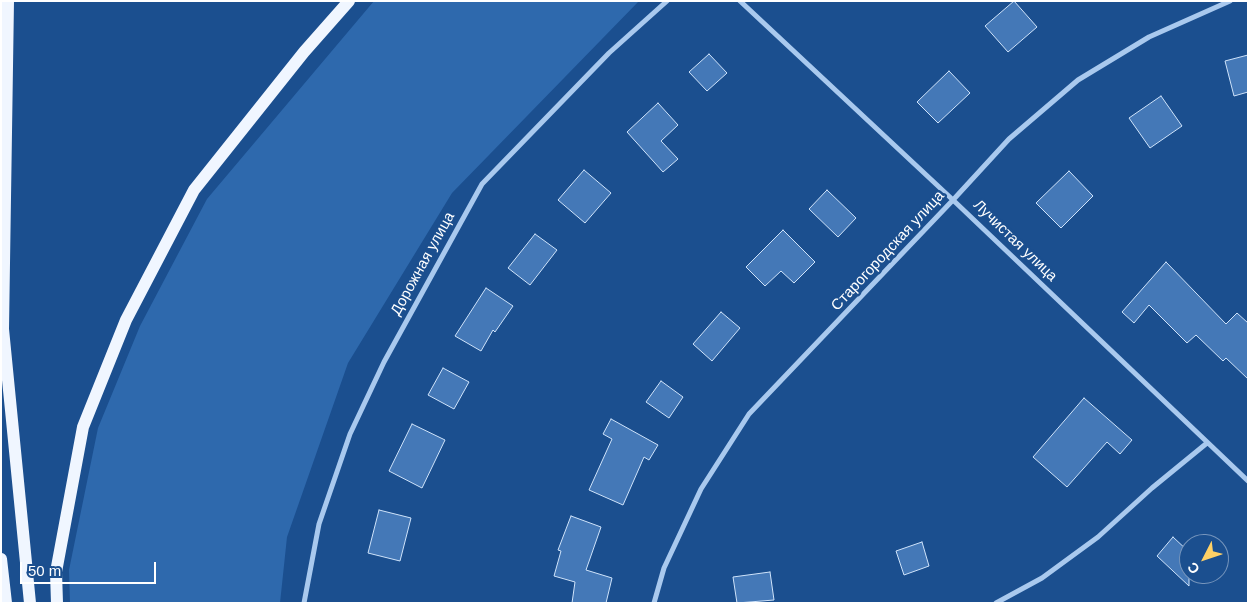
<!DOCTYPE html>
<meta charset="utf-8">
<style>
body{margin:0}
#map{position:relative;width:1249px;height:604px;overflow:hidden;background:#1b4f8f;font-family:Helvetica,sans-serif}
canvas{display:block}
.frame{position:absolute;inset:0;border:2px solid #fff;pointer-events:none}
.north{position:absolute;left:1179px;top:534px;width:50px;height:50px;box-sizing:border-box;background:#1b4f8f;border:1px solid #7695bc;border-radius:50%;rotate:229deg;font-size:14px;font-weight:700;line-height:20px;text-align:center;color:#fff}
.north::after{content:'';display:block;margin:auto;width:18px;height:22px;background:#ffd166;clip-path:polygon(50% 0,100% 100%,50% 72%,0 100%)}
.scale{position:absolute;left:20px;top:562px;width:136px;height:22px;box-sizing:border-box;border:2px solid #fff;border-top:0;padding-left:6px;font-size:15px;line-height:18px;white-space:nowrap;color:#fff;-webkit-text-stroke:4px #1b4f8f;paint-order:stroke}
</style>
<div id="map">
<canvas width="1249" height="604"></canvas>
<div class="frame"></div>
<div class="north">С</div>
<div class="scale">50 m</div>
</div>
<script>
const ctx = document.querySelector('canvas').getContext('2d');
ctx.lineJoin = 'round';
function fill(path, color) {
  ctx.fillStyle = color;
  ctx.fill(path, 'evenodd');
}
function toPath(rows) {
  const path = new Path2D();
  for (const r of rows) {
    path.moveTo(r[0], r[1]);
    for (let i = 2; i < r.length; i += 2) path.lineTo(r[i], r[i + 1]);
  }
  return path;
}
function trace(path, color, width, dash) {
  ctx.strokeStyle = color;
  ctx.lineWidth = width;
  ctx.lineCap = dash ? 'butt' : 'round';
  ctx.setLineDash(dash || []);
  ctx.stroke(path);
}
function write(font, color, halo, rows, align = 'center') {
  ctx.font = font + ' Helvetica,sans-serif';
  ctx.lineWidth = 5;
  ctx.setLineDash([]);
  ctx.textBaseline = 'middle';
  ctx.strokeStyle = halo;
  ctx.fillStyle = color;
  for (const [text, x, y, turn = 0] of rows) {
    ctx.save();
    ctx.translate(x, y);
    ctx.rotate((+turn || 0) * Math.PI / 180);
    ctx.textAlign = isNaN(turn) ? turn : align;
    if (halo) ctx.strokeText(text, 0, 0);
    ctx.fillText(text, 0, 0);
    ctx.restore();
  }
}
const green = toPath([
 [374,1,639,1,452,193,348,363,287,537,280,603,70,603,69,570,98,428,140,326,207,199]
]);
const building = toPath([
 [1014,1,1037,27,1008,52,985,26,1014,1],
 [709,54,727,73,707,91,689,72,709,54],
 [1248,55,1248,92,1234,96,1225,61,1248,55],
 [949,71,970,93,938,123,917,102,949,71],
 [1161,96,1182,126,1150,148,1129,118,1161,96],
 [658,103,678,125,661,141,678,159,663,172,627,132,658,103],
 [584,170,611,193,585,223,558,200,584,170],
 [1069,171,1093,196,1061,228,1036,203,1069,171],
 [827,190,856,218,838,237,809,209,827,190],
 [783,230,815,262,794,283,781,271,765,286,746,267,783,230],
 [535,234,557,250,530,285,508,268,535,234],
 [1166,262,1226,324,1237,313,1248,323,1248,379,1226,358,1223,361,1196,335,1187,343,1149,305,1134,323,1122,312,1166,262],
 [486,288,513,306,495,332,493,330,481,351,455,336,486,288],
 [721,312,740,328,712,361,693,344,721,312],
 [443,368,469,382,454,409,428,395,443,368],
 [661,381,683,397,669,418,646,402,661,381],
 [1084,398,1132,440,1120,454,1107,442,1067,487,1033,457,1084,398],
 [611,419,658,445,649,460,644,457,623,505,589,490,612,439,603,434,611,419],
 [412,424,445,440,422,488,389,471,412,424],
 [379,510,411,518,400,561,368,553,379,510],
 [571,516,601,527,586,570,612,578,606,603,572,603,575,582,554,576,561,551,558,550,571,516],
 [1173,537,1189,552,1189,586,1157,556,1173,537],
 [922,542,929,566,904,575,896,551,922,542],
 [770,572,774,600,737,603,733,577,770,572]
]);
const minor = toPath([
 [740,1,953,200,1248,481],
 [304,603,319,524,350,434,384,362,482,184,609,53,667,1],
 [654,603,664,568,701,489,749,414,953,200,1009,139,1078,80,1149,37,1230,1],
 [996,603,1042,578,1098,537,1152,488,1207,443]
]);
const primary = toPath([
 [8,1,3,329,30,603],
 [1,559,6,603],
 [57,603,56,572,83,427,126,320,194,190,304,52,349,1]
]);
const streetNames = [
 ["Лучистая улица",1015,241,44],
 ["Старогородская улица",888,251,-47],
 ["Дорожная улица",423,264,-61]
];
fill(green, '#2e69ad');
fill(building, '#4478b7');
trace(building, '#cfe3fa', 1);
trace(minor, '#a9c9ee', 5);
trace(primary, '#f0f6ff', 12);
write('15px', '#fff', '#1b4f8f', streetNames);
</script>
